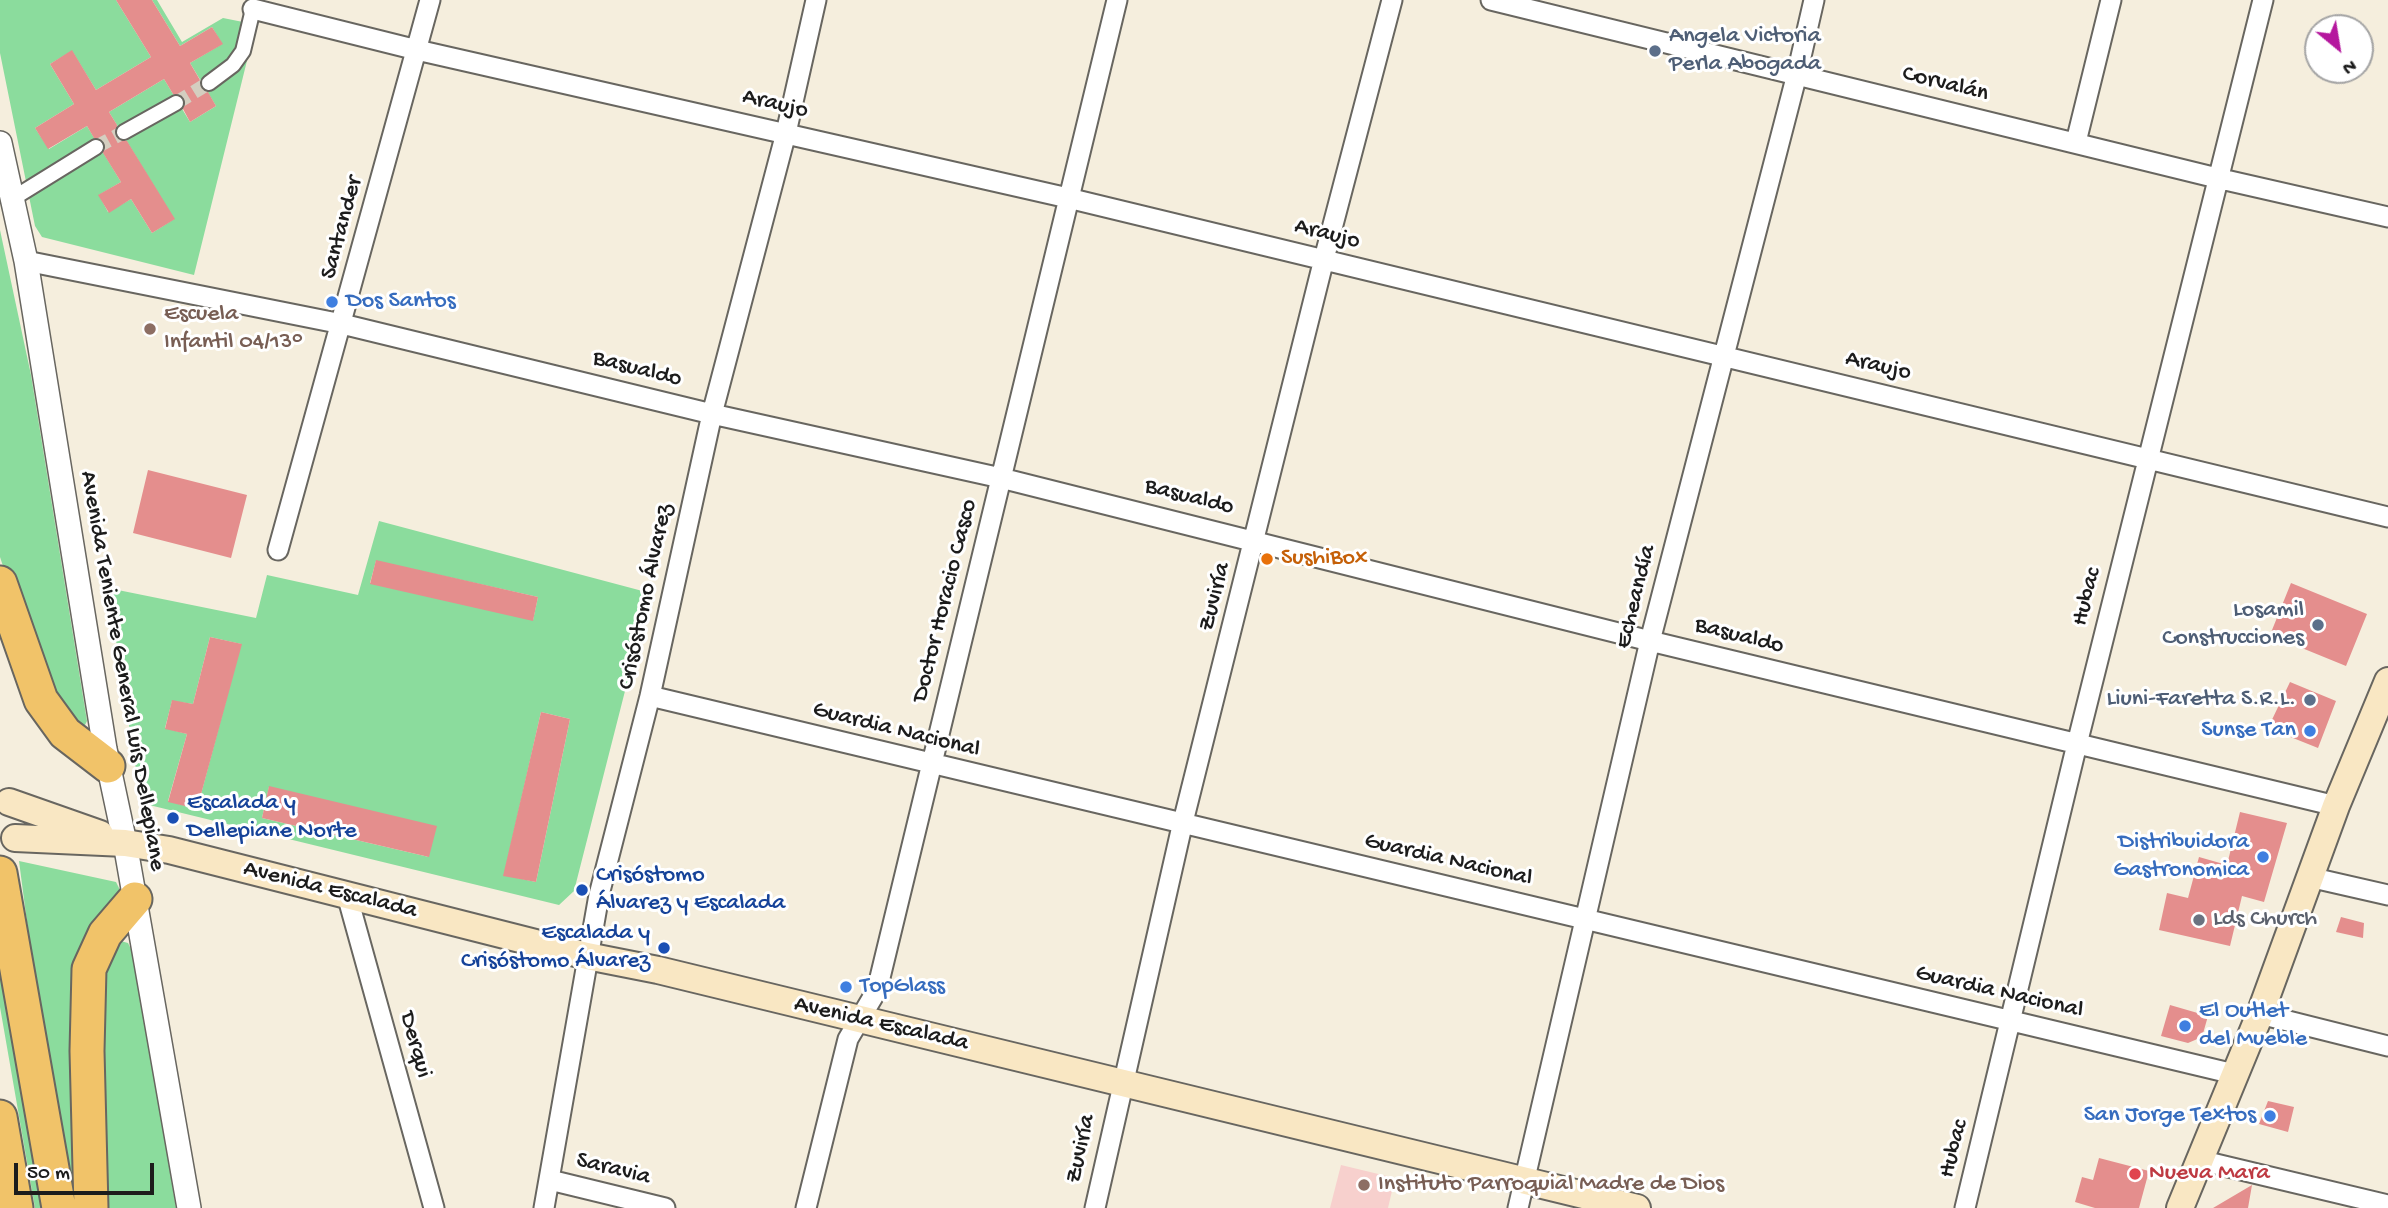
<!DOCTYPE html>
<meta charset="utf-8">
<style>
body{margin:0}
#map{position:relative;width:2388px;height:1208px;overflow:hidden;background:#f5eedd;font-family:"Gochi Hand",sans-serif}
canvas{display:block}
.north{position:absolute;left:2304px;top:14px;width:70px;height:70px;box-sizing:border-box;background:#fff;border:2px solid #a4a4a4;border-radius:50%;rotate:150deg;font-size:19px;font-weight:700;line-height:28px;text-align:center;color:#1c1c1c}
.north::after{content:'';display:block;margin:auto;width:24px;height:32px;background:#b5179e;clip-path:polygon(50% 0,100% 100%,50% 72%,0 100%)}
.scale{position:absolute;left:14px;top:1163px;width:140px;height:32px;box-sizing:border-box;border:4px solid #1c1c1c;border-top:0;padding-left:9px;font-size:21px;line-height:24px;white-space:nowrap;color:#1c1c1c;-webkit-text-stroke:5px #fff;paint-order:stroke}
</style>
<div id="map">
<canvas width="2388" height="1208"></canvas>
<div class="north">N</div>
<div class="scale">50 m</div>
</div>
<script>
const ctx = document.querySelector('canvas').getContext('2d');
ctx.lineJoin = 'round';
function fill(path, color) {
  ctx.fillStyle = color;
  ctx.fill(path, 'evenodd');
}
function toPath(rows) {
  const path = new Path2D();
  for (const r of rows) {
    path.moveTo(r[0], r[1]);
    for (let i = 2; i < r.length; i += 2) path.lineTo(r[i], r[i + 1]);
  }
  return path;
}
function trace(path, color, width, dash) {
  ctx.strokeStyle = color;
  ctx.lineWidth = width;
  ctx.lineCap = dash ? 'butt' : 'round';
  ctx.setLineDash(dash || []);
  ctx.stroke(path);
}
function write(font, color, halo, rows, align = 'center') {
  ctx.font = font + ' "Gochi Hand",sans-serif';
  ctx.lineWidth = 6;
  ctx.setLineDash([]);
  ctx.textBaseline = 'middle';
  ctx.strokeStyle = halo;
  ctx.fillStyle = color;
  for (const [text, x, y, turn = 0] of rows) {
    ctx.save();
    ctx.translate(x, y);
    ctx.rotate((+turn || 0) * Math.PI / 180);
    ctx.textAlign = isNaN(turn) ? turn : align;
    if (halo) ctx.strokeText(text, 0, 0);
    ctx.fillText(text, 0, 0);
    ctx.restore();
  }
}
const built = toPath([
 [1341,1165,1395,1178,1388,1208,1330,1208]
]);
const green = toPath([
 [0,0,116,0,151,57,96,90,72,51,50,64,74,104,35,128,49,149,87,126,121,182,99,195,108,212,131,199,152,233,174,219,109,112,164,79,190,122,216,106,190,63,222,44,212,27,180,46,152,0,157,0,182,42,223,18,243,22,249,0,262,0,194,275,42,237,35,226,0,53],
 [0,230,31,375,87,721,83,729,51,710,0,557],
 [379,521,650,593,574,891,559,905,141,803,108,588,256,618,267,575,358,595],
 [376,561,538,597,533,620,370,583],
 [210,637,241,644,197,809,168,801,187,734,165,728,172,701,193,704],
 [541,712,570,719,536,882,504,875],
 [269,787,429,857,262,818],
 [19,861,116,882,120,890,120,899,107,917,75,1197,31,953],
 [117,940,128,943,134,955,176,1208,101,1208,104,952],
 [0,969,41,1208,35,1208,0,1007]
]);
const building = toPath([
 [116,0,152,0,180,46,212,27,223,44,190,63,200,80,201,88,208,92,216,106,190,122,183,109,184,98,173,94,164,79,109,112,117,125,116,137,127,141,175,219,152,233,131,199,109,213,98,195,121,182,103,153,104,141,94,138,87,126,48,149,35,128,74,104,50,64,72,50,96,90,151,57],
 [148,470,247,495,231,558,133,533],
 [376,560,538,597,533,621,370,584],
 [2291,583,2367,614,2346,666,2270,635],
 [210,637,242,644,197,809,168,802,187,734,165,729,172,700,193,704],
 [2290,682,2336,701,2318,748,2268,728],
 [541,712,570,719,536,882,503,876],
 [269,786,437,826,429,857,262,818],
 [2240,812,2287,823,2264,902,2242,896,2230,946,2159,930,2167,893,2188,898,2199,857,2227,865],
 [2341,917,2364,923,2363,938,2336,932],
 [2170,1005,2208,1016,2202,1037,2188,1043,2161,1036],
 [2268,1101,2294,1107,2288,1132,2259,1124],
 [2099,1158,2149,1171,2139,1208,2095,1208,2075,1202,2082,1177,2093,1180],
 [2252,1185,2248,1208,2213,1208]
]);
const pedestrianTunnel = toPath([
 [176,103,209,83],
 [96,147,124,132]
]);
const pedestrian = toPath([
 [209,83,233,65,243,51,253,9],
 [124,132,176,103],
 [12,199,96,147]
]);
const minor = toPath([
 [1491,0,2221,179,2388,217],
 [253,9,417,50,1068,198,2388,517],
 [2076,142,2111,0],
 [26,261,342,324,712,414,1001,478,1650,641,2336,806],
 [278,550,430,0],
 [650,696,2234,1074],
 [2309,877,2388,895],
 [347,895,434,1208],
 [2260,1014,2388,1046],
 [2199,1160,2388,1205],
 [550,1180,665,1208],
 [544,1208,599,895,650,696,712,414,786,133,816,0],
 [806,1208,848,1039,877,990,1117,0],
 [1095,1208,1182,826,1324,259,1392,0],
 [1518,1208,1650,641,1797,74,1814,0],
 [1965,1208,2077,744,2263,0]
]);
const tertiary = toPath([
 [0,143,26,261,105,749,125,843,189,1208]
]);
const secondary = toPath([
 [9,802,100,834],
 [15,838,125,843,169,850,587,956,658,970,1637,1208],
 [2180,1208,2260,1014,2336,806,2388,681]
]);
const motorway = toPath([
 [0,583,41,700,65,733,108,766],
 [0,873,59,1208],
 [0,1117,16,1208],
 [91,1208,87,1051,89,969,105,934,135,899]
]);
const markers = [
 [1655,51,7,"#5c6f8a"],
 [332,302,7,"#3f7fe0"],
 [150,329,7,"#8d6e63"],
 [1267,559,7,"#e8710a"],
 [2318,625,7,"#5c6f8a"],
 [2310,700,7,"#5c6f8a"],
 [2310,731,7,"#3f7fe0"],
 [173,818,7,"#1a4fb4"],
 [2263,857,7,"#3f7fe0"],
 [582,890,7,"#1a4fb4"],
 [2199,920,7,"#6b7280"],
 [664,948,7,"#1a4fb4"],
 [846,987,7,"#3f7fe0"],
 [2185,1026,7,"#3f7fe0"],
 [2270,1116,7,"#3f7fe0"],
 [2135,1174,7,"#e0444e"],
 [1364,1185,7,"#8d6e63"]
];
const serviceNames = [
 ["Angela Victoria",1669,37,"left"],
 ["Perla Abogada",1669,65,"left"],
 ["Losamil",2304,611],
 ["Construcciones",2304,639],
 ["Liuni-Faretta S.R.L.",2296,700]
];
const streetNames = [
 ["Corvalán",1945,85,14],
 ["Araujo",775,105,13],
 ["Santander",343,228,-75],
 ["Araujo",1327,235,14],
 ["Araujo",1878,367,13],
 ["Basualdo",637,370,14],
 ["Basualdo",1189,498,14],
 ["Crisóstomo Álvarez",647,597,-78],
 ["Zuviría",1216,597,-76],
 ["Echeandía",1637,597,-76],
 ["Hubac",2088,597,-76],
 ["Doctor Horacio Casco",946,601,-76],
 ["Basualdo",1739,637,14],
 ["Avenida Teniente General Luís Dellepiane",121,671,80],
 ["Guardia Nacional",896,731,14],
 ["Guardia Nacional",1448,861,13],
 ["Avenida Escalada",330,891,14],
 ["Guardia Nacional",1999,993,13],
 ["Avenida Escalada",881,1025,13],
 ["Derqui",414,1045,74],
 ["Zuviría",1082,1149,-78],
 ["Hubac",1955,1149,-76],
 ["Saravia",613,1170,14]
];
const shopNames = [
 ["Dos Santos",346,302],
 ["Sunse Tan",2296,731,"right"],
 ["Distribuidora",2249,843,"right"],
 ["Gastronomica",2249,871,"right"],
 ["TopGlass",860,987],
 ["El Outlet",2199,1012],
 ["del Mueble",2199,1040],
 ["San Jorge Textos",2256,1116,"right"]
];
const educationNames = [
 ["Escuela",164,315],
 ["Infantil 04/13°",164,343],
 ["Instituto Parroquial Madre de Dios",1378,1185]
];
const foodNames = [
 ["SushiBox",1281,559]
];
const transitNames = [
 ["Escalada y",187,804],
 ["Dellepiane Norte",187,832],
 ["Crisóstomo",596,876],
 ["Álvarez y Escalada",596,904],
 ["Escalada y",650,934,"right"],
 ["Crisóstomo Álvarez",650,962,"right"]
];
const worshipNames = [
 ["Lds Church",2213,920]
];
const healthNames = [
 ["Nueva Mara",2149,1174]
];
fill(built, '#f7d0cd');
fill(green, '#8bdc9d');
fill(building, '#e48e8d');
trace(pedestrianTunnel, '#d4cec0', 14, [14, 7]);
trace(pedestrian, '#686660', 18);
trace(minor, '#686660', 23);
trace(tertiary, '#686660', 26);
trace(secondary, '#686660', 30);
trace(motorway, '#686660', 37);
trace(pedestrian, '#fff', 14);
trace(minor, '#fff', 19);
trace(tertiary, '#fff', 23);
trace(secondary, '#f9e7c3', 26);
trace(motorway, '#f1c369', 33);
for (const [x, y, r, color] of markers) {
  const dot = new Path2D();
  dot.arc(x, y, r, 0, 2 * Math.PI);
  ctx.fillStyle = color;
  ctx.fill(dot);
  trace(dot, '#fff', 2.5);
}
write('24px', '#4e5e75', '#fff', serviceNames, 'right');
write('24px', '#1c1c1c', '#fff', streetNames);
write('24px', '#366cbe', '#fff', shopNames, 'left');
write('24px', '#785e54', '#fff', educationNames, 'left');
write('24px', '#c56008', '#fff', foodNames, 'left');
write('24px', '#164399', '#fff', transitNames, 'left');
write('24px', '#5b616d', '#fff', worshipNames, 'left');
write('24px', '#be3a42', '#fff', healthNames, 'left');
</script>
